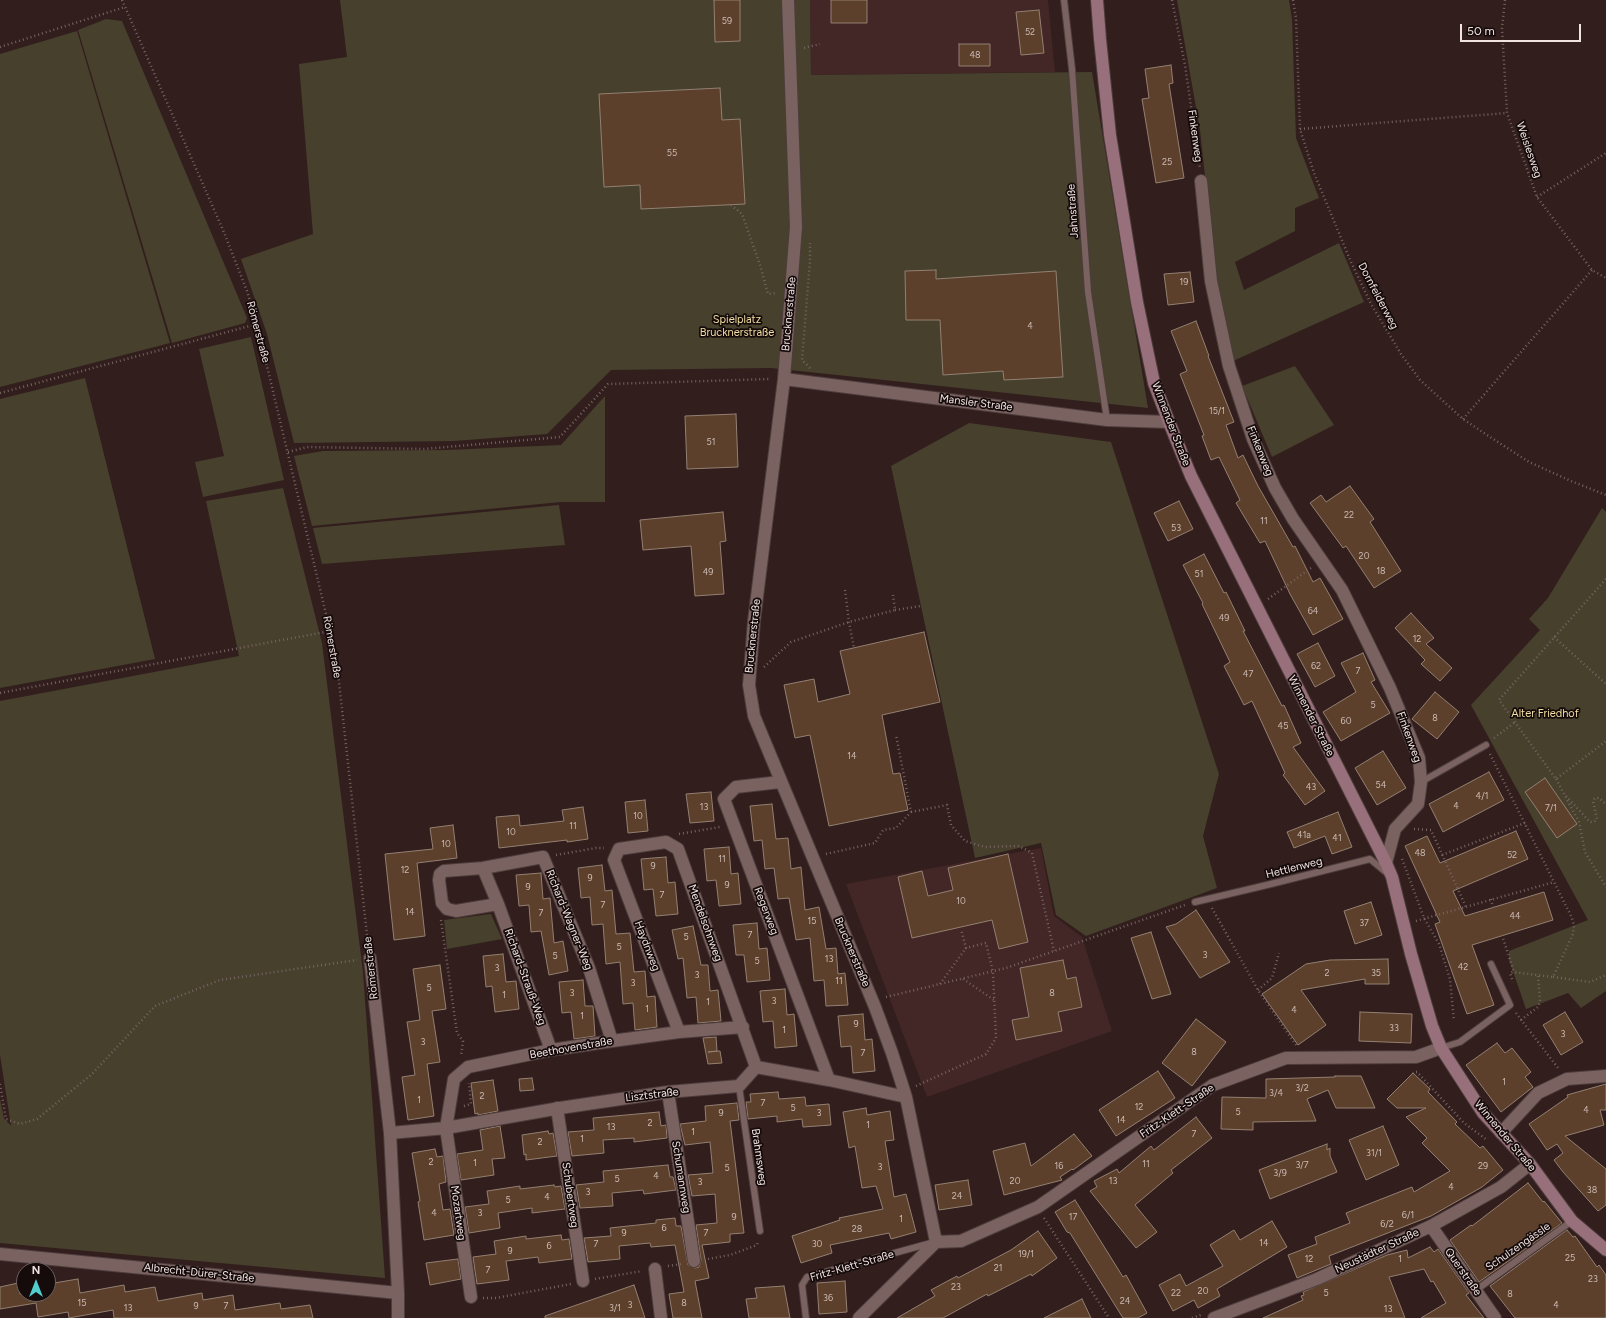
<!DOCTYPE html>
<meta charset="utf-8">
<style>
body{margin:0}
#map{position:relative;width:1606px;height:1318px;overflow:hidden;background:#321e1d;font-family:Figtree,sans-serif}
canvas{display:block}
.north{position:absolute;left:16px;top:1262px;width:40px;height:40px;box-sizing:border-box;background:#140b0a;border:1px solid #6c6160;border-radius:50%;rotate:0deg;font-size:11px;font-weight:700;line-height:16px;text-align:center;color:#f1e3e2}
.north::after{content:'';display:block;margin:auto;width:14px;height:18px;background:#52cdce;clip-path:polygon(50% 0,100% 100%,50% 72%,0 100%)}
.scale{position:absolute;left:1460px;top:24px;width:121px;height:18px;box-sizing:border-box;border:2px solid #f1e3e2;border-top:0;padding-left:5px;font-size:12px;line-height:14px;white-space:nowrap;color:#f1e3e2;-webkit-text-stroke:3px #140b0a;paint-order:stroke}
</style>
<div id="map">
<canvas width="1606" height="1318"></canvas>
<div class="north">N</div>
<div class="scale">50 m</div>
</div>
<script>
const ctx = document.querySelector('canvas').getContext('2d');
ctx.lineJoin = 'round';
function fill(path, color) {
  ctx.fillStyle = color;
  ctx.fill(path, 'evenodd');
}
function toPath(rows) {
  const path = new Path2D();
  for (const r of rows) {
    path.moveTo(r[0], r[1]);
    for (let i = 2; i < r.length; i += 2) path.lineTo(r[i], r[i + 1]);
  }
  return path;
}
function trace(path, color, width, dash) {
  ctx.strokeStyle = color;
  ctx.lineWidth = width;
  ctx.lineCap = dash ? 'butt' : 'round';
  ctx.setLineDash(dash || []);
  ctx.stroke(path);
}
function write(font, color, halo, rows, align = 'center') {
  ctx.font = font + ' Figtree,sans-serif';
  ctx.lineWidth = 3.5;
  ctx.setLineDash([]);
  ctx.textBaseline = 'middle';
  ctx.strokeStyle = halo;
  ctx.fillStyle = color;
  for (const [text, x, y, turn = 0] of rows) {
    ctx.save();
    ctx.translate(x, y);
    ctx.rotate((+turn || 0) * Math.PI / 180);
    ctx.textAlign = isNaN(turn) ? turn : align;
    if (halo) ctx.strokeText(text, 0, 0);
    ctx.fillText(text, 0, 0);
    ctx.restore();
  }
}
const built = toPath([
 [810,0,1048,0,1055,72,811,75],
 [1041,848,1054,916,1082,937,1112,1031,927,1097,846,884]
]);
const green = toPath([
 [340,0,810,0,811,75,1092,72,1148,408,771,368,611,370,547,434,454,441,294,443,267,334,241,259,313,234,299,64,347,57],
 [1177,0,1289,0,1292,19,1296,138,1319,198,1295,208,1295,231,1235,262,1244,290,1339,243,1364,302,1233,361,1216,279,1200,130],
 [106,19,122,21,247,318,245,323,172,343,78,30],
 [77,31,170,343,0,387,0,54],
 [251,337,284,480,203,497,195,462,224,456,199,349],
 [1295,366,1334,425,1272,457,1242,386],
 [85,378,155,659,0,688,0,399],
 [605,396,605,502,561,502,312,526,294,456,323,451,447,450,561,445],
 [969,423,1111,442,1219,774,1203,836,1217,888,1086,936,1056,915,1041,843,975,858,891,466],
 [283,488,322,643,363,972,385,1278,0,1243,0,1099,4,1118,11,1126,0,1055,0,701,239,656,206,501],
 [559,505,565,545,322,564,313,528],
 [1602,508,1606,512,1606,991,1581,1008,1568,993,1526,1009,1509,960,1509,951,1588,920,1471,705,1540,630,1529,619,1548,598],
 [491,914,502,939,447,949,444,920]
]);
const building = toPath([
 [714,0,740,0,740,41,715,42,714,0],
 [831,0,867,0,867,23,831,23,831,0],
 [1039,10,1044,53,1021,55,1016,12,1039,10],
 [959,44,990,44,990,66,959,66,959,44],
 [1171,65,1173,83,1169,84,1184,178,1156,183,1142,99,1149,98,1145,69,1171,65],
 [720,88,722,120,740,119,745,204,641,209,640,185,604,187,599,94,720,88],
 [936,270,936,279,1056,271,1063,377,1004,380,1003,371,943,375,940,320,906,320,905,271,936,270],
 [1190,272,1194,302,1168,305,1164,274,1190,272],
 [1196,321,1209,356,1208,356,1234,422,1226,425,1238,458,1243,455,1258,486,1293,547,1295,546,1313,582,1320,578,1343,619,1313,635,1290,594,1265,541,1260,543,1236,503,1240,500,1219,457,1211,460,1202,436,1204,435,1180,374,1187,371,1171,331,1196,321],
 [736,414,738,467,687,469,685,416,736,414],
 [1350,486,1374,519,1370,522,1401,571,1374,588,1346,546,1343,548,1310,503,1321,495,1326,502,1350,486],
 [1179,501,1193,529,1168,541,1154,513,1179,501],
 [723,512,726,541,720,542,724,594,695,596,691,546,643,550,640,520,723,512],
 [1204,554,1224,593,1226,592,1245,631,1243,631,1282,706,1284,705,1301,743,1293,747,1325,791,1305,805,1283,775,1285,773,1252,701,1244,705,1224,666,1230,662,1202,604,1203,603,1183,565,1204,554],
 [1411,613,1434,638,1426,644,1452,668,1440,681,1421,664,1425,660,1395,628,1411,613],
 [924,632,940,702,882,715,893,774,900,773,908,810,829,826,810,735,795,738,784,685,814,679,818,702,850,694,840,651,924,632],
 [1318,643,1335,676,1315,687,1297,654,1318,643],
 [1363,653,1375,680,1371,682,1390,713,1341,741,1323,712,1356,692,1341,663,1363,653],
 [1435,692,1459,712,1437,739,1412,719,1435,692],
 [1383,751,1406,788,1377,805,1355,768,1383,751],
 [1489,772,1504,800,1443,832,1429,804,1489,772],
 [1545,778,1577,824,1557,838,1525,792,1545,778],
 [711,792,714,821,690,823,686,794,711,792],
 [645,800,648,831,628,833,625,802,645,800],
 [772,804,776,839,788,838,791,869,801,867,805,910,819,907,826,949,836,948,838,974,845,973,848,1005,826,1006,824,980,814,981,810,938,796,940,789,898,778,899,774,868,765,869,762,840,754,841,750,806,772,804],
 [583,807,588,839,567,842,567,840,499,848,496,817,519,815,520,826,564,821,562,810,583,807],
 [1338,812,1352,847,1332,854,1325,836,1294,848,1287,832,1338,812],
 [453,825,457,858,417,863,425,936,394,940,385,854,433,849,430,828,453,825],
 [1516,831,1528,859,1453,891,1465,916,1544,892,1553,920,1472,945,1494,1005,1467,1014,1435,924,1440,922,1405,846,1427,836,1440,863,1516,831],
 [729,847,731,874,738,873,741,904,719,906,716,880,707,881,704,849,729,847],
 [1008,854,1028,942,999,949,992,920,912,938,898,877,922,871,928,896,953,890,948,868,1008,854],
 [666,857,668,883,675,882,678,914,656,916,653,889,644,890,641,859,666,857],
 [602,865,605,891,612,890,616,934,630,933,634,972,645,971,647,997,655,996,657,1027,635,1030,633,1003,623,1004,620,962,606,964,603,924,592,925,590,897,581,898,578,868,602,865],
 [541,873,543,899,550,898,554,943,563,941,568,971,549,975,541,931,531,932,529,905,519,906,516,875,541,873],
 [1371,902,1382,935,1355,944,1344,911,1371,902],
 [1196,910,1230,962,1200,978,1166,927,1176,924,1196,910],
 [757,923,759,949,767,948,770,980,747,982,744,955,736,955,733,925,757,923],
 [693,926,701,965,708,965,710,991,718,990,721,1021,698,1023,696,997,687,998,683,958,678,959,672,930,693,926],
 [1151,932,1171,994,1152,999,1131,938,1151,932],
 [503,954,506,982,516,981,519,1009,495,1012,492,986,486,987,483,956,503,954],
 [1388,959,1389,984,1365,984,1365,979,1301,990,1326,1025,1298,1045,1262,994,1306,964,1330,960,1388,959],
 [1063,960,1067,979,1076,977,1082,1007,1058,1012,1062,1031,1016,1040,1012,1020,1029,1017,1020,968,1063,960],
 [440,965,446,1009,432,1011,440,1062,427,1064,434,1116,408,1120,402,1077,415,1075,407,1022,420,1020,413,969,440,965],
 [583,980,585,1006,593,1006,595,1036,574,1039,571,1012,562,1013,559,982,583,980],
 [785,989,787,1015,794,1014,797,1046,775,1048,773,1021,763,1022,760,991,785,989],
 [1360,1012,1412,1014,1411,1043,1359,1041,1360,1012],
 [1565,1012,1583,1042,1561,1055,1543,1025,1565,1012],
 [863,1014,865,1040,872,1039,875,1071,853,1073,851,1046,841,1047,838,1016,863,1014],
 [1196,1019,1226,1042,1192,1086,1162,1063,1196,1019],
 [716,1037,717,1051,708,1052,720,1051,722,1063,708,1064,703,1038,716,1037],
 [1497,1043,1505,1053,1512,1048,1531,1072,1525,1077,1533,1087,1501,1112,1466,1065,1497,1043],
 [1158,1071,1175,1098,1116,1136,1099,1110,1158,1071],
 [1413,1073,1430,1089,1428,1092,1457,1122,1455,1124,1480,1148,1483,1146,1503,1170,1482,1187,1431,1216,1329,1256,1331,1264,1297,1278,1288,1255,1317,1244,1315,1237,1350,1223,1346,1213,1412,1187,1414,1192,1450,1171,1422,1143,1427,1138,1406,1117,1426,1108,1397,1108,1387,1099,1413,1073],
 [1335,1076,1361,1076,1375,1108,1336,1108,1328,1090,1307,1099,1316,1121,1253,1122,1253,1130,1221,1129,1222,1097,1266,1098,1266,1079,1335,1077,1335,1076],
 [532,1078,534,1090,520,1091,519,1079,532,1078],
 [493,1080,498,1111,478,1115,478,1113,475,1114,471,1083,493,1080],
 [1606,1084,1606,1110,1600,1110,1604,1125,1565,1136,1606,1169,1606,1205,1598,1211,1563,1172,1554,1160,1563,1153,1557,1144,1547,1150,1529,1124,1568,1097,1567,1095,1606,1084],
 [778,1092,779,1099,805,1097,806,1106,829,1104,831,1125,803,1127,802,1119,777,1122,777,1116,748,1119,746,1102,751,1102,750,1094,778,1092],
 [737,1103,739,1120,730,1121,744,1233,730,1234,730,1242,702,1245,709,1278,695,1281,702,1318,673,1318,669,1294,684,1292,675,1245,651,1247,650,1243,619,1246,620,1259,588,1262,584,1238,611,1236,610,1228,656,1223,656,1220,675,1218,676,1226,681,1226,688,1265,695,1268,699,1267,701,1260,696,1225,717,1223,715,1194,692,1196,688,1175,713,1173,710,1142,685,1145,680,1124,706,1121,705,1106,737,1103],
 [866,1108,867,1115,890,1111,894,1140,885,1141,894,1197,906,1194,916,1232,891,1239,889,1233,830,1245,832,1253,801,1263,792,1236,840,1220,839,1218,883,1209,876,1186,862,1188,855,1146,849,1148,843,1112,866,1108],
 [659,1112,661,1126,666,1125,667,1138,634,1142,634,1138,603,1140,604,1153,572,1156,568,1132,594,1130,593,1118,659,1112],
 [1196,1117,1212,1138,1171,1170,1173,1173,1135,1205,1157,1232,1136,1248,1090,1191,1097,1187,1094,1181,1117,1169,1119,1173,1151,1146,1154,1150,1196,1117],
 [500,1126,505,1158,492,1159,494,1175,461,1180,457,1154,483,1150,480,1130,500,1126],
 [1383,1126,1399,1165,1366,1180,1349,1140,1383,1126],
 [548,1131,549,1134,553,1133,557,1156,526,1160,526,1154,524,1155,522,1135,548,1131],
 [1074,1134,1092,1156,1073,1170,1072,1169,1060,1177,1062,1180,1004,1195,993,1151,1025,1143,1031,1166,1074,1134],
 [1327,1144,1327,1150,1330,1148,1330,1156,1337,1172,1270,1199,1259,1170,1327,1144],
 [435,1149,437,1157,443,1156,446,1182,439,1184,443,1210,450,1209,454,1235,424,1240,418,1202,420,1201,412,1153,435,1149],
 [668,1165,670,1177,673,1177,676,1190,644,1194,643,1190,612,1193,613,1206,580,1208,576,1185,604,1182,603,1171,668,1165],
 [968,1180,972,1205,939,1210,935,1185,968,1180],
 [1528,1183,1543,1202,1544,1201,1562,1223,1479,1282,1450,1240,1471,1225,1472,1226,1528,1183],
 [554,1185,555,1187,561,1186,565,1209,532,1213,532,1208,498,1213,500,1228,469,1233,465,1207,489,1204,487,1191,520,1186,520,1189,554,1185],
 [1075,1200,1123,1277,1126,1275,1147,1313,1138,1318,1123,1318,1070,1233,1067,1232,1055,1212,1075,1200],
 [1272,1221,1287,1247,1217,1289,1220,1296,1198,1308,1194,1300,1173,1311,1159,1285,1180,1274,1186,1286,1223,1266,1210,1245,1234,1230,1240,1240,1272,1221],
 [1567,1230,1573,1237,1575,1236,1597,1267,1599,1265,1606,1275,1606,1318,1515,1318,1490,1286,1567,1230],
 [1038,1231,1057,1258,1032,1276,1031,1274,988,1296,987,1294,943,1318,897,1318,935,1296,931,1290,957,1276,958,1278,1011,1250,1038,1231],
 [561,1235,562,1240,569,1239,572,1259,539,1263,538,1257,506,1261,509,1280,477,1284,473,1257,496,1254,494,1241,526,1236,526,1239,561,1235],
 [1430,1247,1434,1252,1438,1249,1469,1293,1466,1295,1484,1318,1421,1318,1446,1303,1433,1281,1431,1282,1424,1269,1389,1277,1405,1318,1263,1318,1303,1300,1301,1296,1304,1295,1303,1292,1387,1255,1407,1250,1408,1258,1430,1247],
 [458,1259,461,1279,430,1285,426,1263,458,1259],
 [78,1279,80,1293,124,1285,125,1292,155,1287,158,1301,202,1293,203,1300,233,1295,235,1310,280,1303,281,1309,310,1305,313,1318,114,1318,113,1310,69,1318,68,1312,38,1317,36,1303,0,1309,0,1287,18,1283,20,1294,48,1294,48,1284,78,1279],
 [845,1281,847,1312,819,1314,817,1283,845,1281],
 [634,1285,645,1318,545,1318,545,1316,634,1285],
 [784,1286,790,1318,749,1318,746,1299,757,1298,755,1288,784,1286],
 [1082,1299,1091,1318,1044,1318,1082,1299]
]);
const path = toPath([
 [122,0,223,230,247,291,257,324,330,631,338,673,368,944],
 [1172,0,1185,65,1200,169],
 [1293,0,1296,18,1300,129,1314,173,1351,262,1371,304,1401,354,1420,380,1463,419,1484,433,1529,462,1571,481,1606,495],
 [1505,0,1502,28,1507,113,1537,197,1592,270,1606,278],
 [0,47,125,7],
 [804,48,820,44],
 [1300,129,1507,113],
 [1537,197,1606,153],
 [731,205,742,214,760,265,768,294,777,293],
 [810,368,802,360,810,261,810,243],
 [0,393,257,324],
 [1463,419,1592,270],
 [288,452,307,447,424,449,560,437,608,384,770,379],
 [1606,579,1499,700,1556,779,1606,741],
 [845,590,849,622,854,648],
 [1268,599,1311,568],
 [895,610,921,606],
 [1554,637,1606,684],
 [764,667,791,642,849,622,895,610,893,595],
 [0,693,330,631],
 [1494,738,1514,723],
 [1490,754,1572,918,1574,926,1573,934,1553,977,1513,972,1510,973,1513,982],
 [1556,779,1579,822,1585,852,1606,887],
 [1566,796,1590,822,1594,822,1597,819,1593,801,1595,798,1599,798,1606,804],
 [911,812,947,805,951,825,965,841,985,847,1019,846,1032,853,1054,951],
 [1414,829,1431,830,1466,907],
 [679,834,720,827],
 [826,854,875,843,883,830,896,828,911,812,896,735],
 [556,855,596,848,604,848],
 [1442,855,1525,823],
 [1402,859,1424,918,1439,944,1450,979,1454,1021],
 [1491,899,1493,908],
 [1212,908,1258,990,1296,1045],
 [441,920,457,1033,463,1041,461,1056],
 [1416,921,1554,882],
 [1502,935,1514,972],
 [1553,977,1590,982,1606,975],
 [963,979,994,1000],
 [940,984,966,948],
 [1258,990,1272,978,1279,953],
 [886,997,1006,968,1185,905],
 [1516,1013,1558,1068],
 [1521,1020,1538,1007,1540,1001,1538,975],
 [1416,1072,1417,1072,1464,1123,1487,1140],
 [0,1084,6,1119,20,1124,37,1119,92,1074,155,1006,220,980,357,960],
 [916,1086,986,1054,996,1038,993,972,986,943,966,948,961,929],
 [464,1106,471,1104,469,1083],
 [1044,1218,1109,1318],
 [708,1259,730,1255,757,1245,758,1242],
 [668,1266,681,1264],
 [595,1279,642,1271],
 [483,1298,496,1298,571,1284],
 [1192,1318,1201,1315]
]);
const lane = toPath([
 [1064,0,1072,69,1088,292,1107,420],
 [1421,782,1486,745],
 [1195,902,1271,884,1370,859,1388,874],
 [1441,1048,1460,1042,1510,1005,1491,964],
 [739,1086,760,1231],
 [1476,1290,1572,1221],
 [806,1318,802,1285,807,1277,931,1243]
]);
const street = toPath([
 [788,0,796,227,784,379,754,621,749,685,754,716,875,1007,892,1053,906,1097,936,1242],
 [1201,181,1211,281,1229,366,1253,439,1275,488,1293,519,1342,590,1390,688,1419,758,1421,782,1418,804,1395,829,1386,863],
 [784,379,1107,420,1169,422],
 [780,782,736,787,724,799,829,1080],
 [483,868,498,904,551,1050],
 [498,904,456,911,447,909,442,903,439,880,440,874,444,871,483,868,543,857,589,968,612,1041],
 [370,958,390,1133,398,1293,398,1318],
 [679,1032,614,860,619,849,666,842,678,849,756,1067],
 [756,1067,829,1080,906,1097],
 [668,1092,694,1261],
 [557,1108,583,1281],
 [390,1133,446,1128,560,1108,668,1092,739,1086,756,1067],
 [1501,1133,1538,1093,1567,1079,1606,1076],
 [1431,1226,1495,1318],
 [0,1254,398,1293],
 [655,1269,661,1318],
 [471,1297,446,1128,454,1079,468,1067,551,1050,612,1041,679,1032,743,1027],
 [859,1318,936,1242,961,1241,1038,1207,1213,1085,1286,1058,1416,1057,1441,1048],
 [1214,1318,1317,1279,1431,1226,1501,1187,1530,1164]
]);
const secondary = toPath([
 [1097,0,1100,39,1110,135,1137,302,1154,383,1169,422,1191,476,1386,863,1392,877,1411,954,1432,1026,1441,1048,1483,1113,1530,1164,1572,1221,1606,1250]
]);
const numberNames = [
 ["59",727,21],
 ["52",1030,32],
 ["48",975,55],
 ["55",672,153],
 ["25",1167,162],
 ["19",1184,282],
 ["4",1030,326],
 ["15/1",1217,411],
 ["51",711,442],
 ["22",1349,515],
 ["11",1264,521],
 ["53",1176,528],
 ["20",1364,556],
 ["18",1381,571],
 ["49",708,572],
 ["51",1199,574],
 ["64",1313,611],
 ["49",1224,618],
 ["12",1417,639],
 ["62",1316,666],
 ["7",1358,671],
 ["47",1248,674],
 ["5",1373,705],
 ["8",1435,718],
 ["60",1346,721],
 ["45",1283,726],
 ["14",852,756],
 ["54",1381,785],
 ["43",1311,787],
 ["4/1",1482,796],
 ["4",1456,806],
 ["13",704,807],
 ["7/1",1551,808],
 ["10",638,816],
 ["11",573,826],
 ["10",511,832],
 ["41a",1304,835],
 ["41",1337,838],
 ["10",446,844],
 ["48",1420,853],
 ["52",1512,855],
 ["11",722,859],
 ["9",653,866],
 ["12",405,870],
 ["9",590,878],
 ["9",727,885],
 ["9",528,887],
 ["7",662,895],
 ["10",961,901],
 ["7",603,905],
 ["14",410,912],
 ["7",541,913],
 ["44",1515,916],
 ["15",812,921],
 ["37",1364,923],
 ["7",750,935],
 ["5",686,937],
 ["5",619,947],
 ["3",1205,955],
 ["5",555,956],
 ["13",829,959],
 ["5",757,961],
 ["42",1463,967],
 ["3",497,968],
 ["2",1327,973],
 ["35",1376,973],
 ["3",697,975],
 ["11",839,981],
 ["3",633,983],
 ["5",429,988],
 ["3",572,993],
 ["8",1052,993],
 ["1",504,995],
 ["3",774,1001],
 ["1",708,1002],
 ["1",647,1009],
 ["4",1294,1010],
 ["1",582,1016],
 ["9",856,1024],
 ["33",1394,1028],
 ["1",784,1030],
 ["3",1563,1034],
 ["3",423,1042],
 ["8",1194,1052],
 ["7",863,1053],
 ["1",1504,1082],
 ["3/2",1302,1088],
 ["3/4",1276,1093],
 ["2",482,1096],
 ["1",419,1100],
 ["7",763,1103],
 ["12",1139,1107],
 ["5",793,1108],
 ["4",1586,1110],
 ["5",1238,1112],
 ["9",721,1113],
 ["3",819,1113],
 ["14",1121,1120],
 ["2",650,1123],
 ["1",868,1125],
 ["13",611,1127],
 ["1",693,1132],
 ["7",1194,1134],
 ["1",582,1139],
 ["2",540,1142],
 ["31/1",1374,1153],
 ["2",431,1162],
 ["1",475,1163],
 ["11",1146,1164],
 ["3/7",1302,1165],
 ["16",1059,1166],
 ["29",1483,1166],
 ["3",880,1167],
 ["5",727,1168],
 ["3/9",1280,1173],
 ["4",656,1176],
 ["5",617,1179],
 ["20",1015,1181],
 ["13",1113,1181],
 ["3",700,1182],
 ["4",1451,1187],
 ["38",1592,1190],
 ["3",588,1192],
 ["24",957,1196],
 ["4",547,1197],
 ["5",508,1200],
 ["4",434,1213],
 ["3",480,1213],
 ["6/1",1408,1215],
 ["9",734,1217],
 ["17",1073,1217],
 ["1",901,1219],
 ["6/2",1387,1224],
 ["6",664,1228],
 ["28",857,1229],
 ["9",624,1233],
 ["7",706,1233],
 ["14",1264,1243],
 ["7",596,1244],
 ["30",817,1244],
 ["6",549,1246],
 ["9",510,1251],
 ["19/1",1026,1254],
 ["25",1570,1258],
 ["12",1309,1259],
 ["1",1400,1259],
 ["21",998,1268],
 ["7",488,1270],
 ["23",1593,1279],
 ["23",956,1287],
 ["20",1203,1291],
 ["22",1176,1293],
 ["5",1326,1293],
 ["8",1510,1294],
 ["36",828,1298],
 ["24",1125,1301],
 ["15",82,1303],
 ["8",684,1303],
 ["3",630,1305],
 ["4",1556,1305],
 ["9",196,1306],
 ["7",226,1306],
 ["13",128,1308],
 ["3/1",615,1308],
 ["13",1388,1309]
];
const streetNames = [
 ["Finkenweg",1195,136,82],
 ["Weislesweg",1529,150,71],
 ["Jahnstraße",1073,211,-94],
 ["Dornfelderweg",1378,296,62],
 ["Brucknerstraße",789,314,-85],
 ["Römerstraße",258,332,75],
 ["Mansler Straße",976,403,7],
 ["Winnender Straße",1171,424,69],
 ["Finkenweg",1260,451,68],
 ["Brucknerstraße",753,636,-84],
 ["Römerstraße",332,647,80],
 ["Winnender Straße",1311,716,63],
 ["Finkenweg",1409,737,70],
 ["Hettlenweg",1294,868,-14],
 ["Regerweg",766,911,69],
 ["Richard-Wagner-Weg",569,920,68],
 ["Mendelsohnweg",705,923,70],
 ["Haydnweg",647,946,69],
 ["Brucknerstraße",852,952,67],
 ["Römerstraße",371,968,-96],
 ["Richard-Strauß-Weg",525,977,70],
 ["Beethovenstraße",571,1048,-10],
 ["Lisztstraße",652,1095,-7],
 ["Fritz-Klett-Straße",1177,1111,-34],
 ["Winnender Straße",1505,1136,50],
 ["Brahmsweg",759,1157,82],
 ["Schumannweg",681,1177,81],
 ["Schubertweg",570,1195,82],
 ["Mozartweg",458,1213,82],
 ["Schulzengässle",1518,1247,-35],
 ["Neustädter Straße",1377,1251,-25],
 ["Fritz-Klett-Straße",852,1266,-16],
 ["Querstraße",1463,1272,55],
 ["Albrecht-Dürer-Straße",199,1273,6]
];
const parkNames = [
 ["Spielplatz",737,320],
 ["Brucknerstraße",737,333],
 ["Alter Friedhof",1545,714]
];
fill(built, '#422726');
fill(green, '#46402d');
fill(building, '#5c402b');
trace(building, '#938072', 1);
trace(lane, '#4d3d3c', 8);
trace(street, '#4d3d3c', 14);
trace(secondary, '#4d3d3c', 14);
trace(path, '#766463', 2.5, [1, 3]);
trace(lane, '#7a6260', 6);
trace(street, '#7a6260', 12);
trace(secondary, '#98707b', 12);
write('9px', '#ccbab4', null, numberNames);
write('11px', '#f1e3e2', '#140b0a', streetNames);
write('11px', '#f2dea1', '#140b0a', parkNames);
</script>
